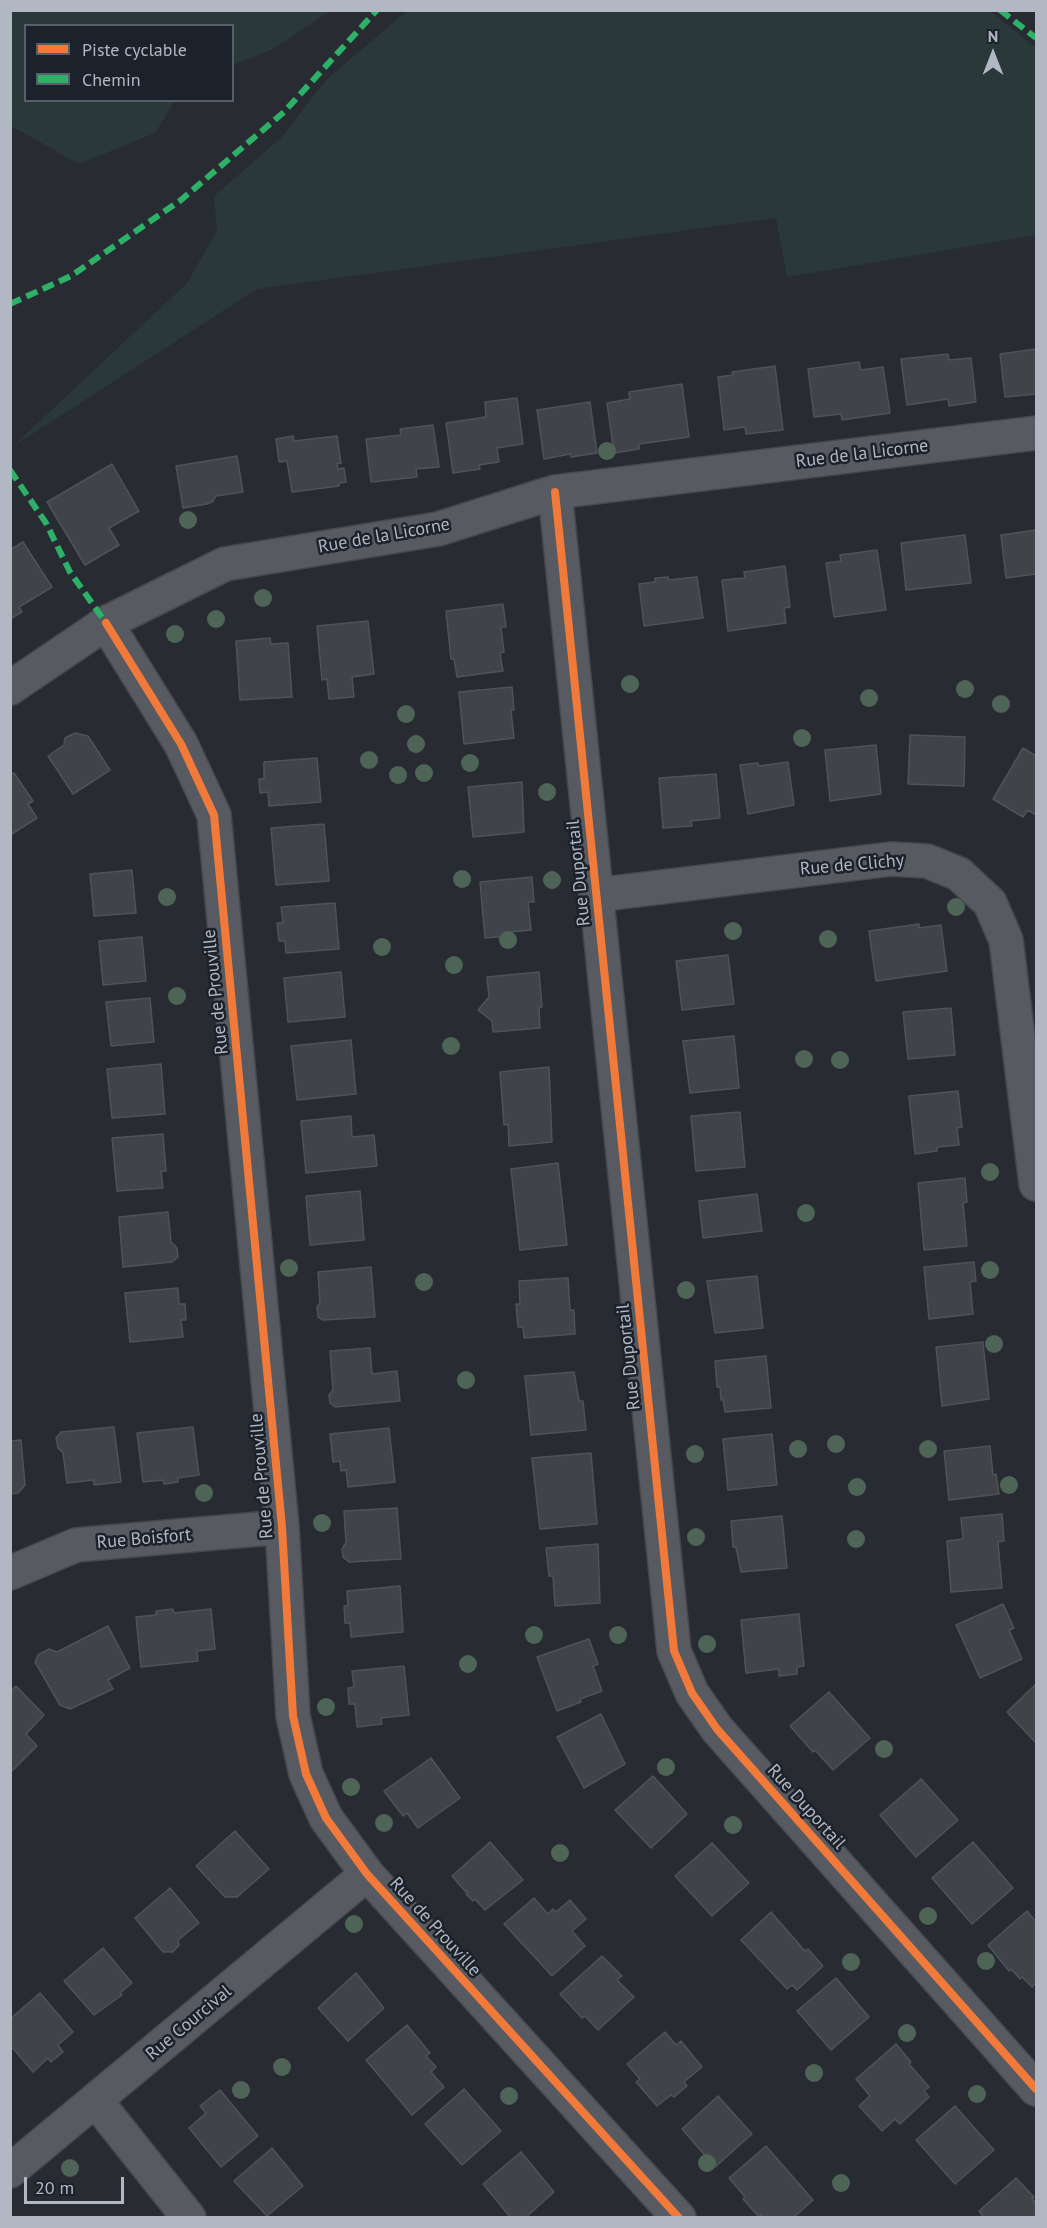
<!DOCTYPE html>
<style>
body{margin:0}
#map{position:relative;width:1047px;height:2228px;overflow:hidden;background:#282c32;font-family:"PT Sans",sans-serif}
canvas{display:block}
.frame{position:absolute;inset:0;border:12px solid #b2b8c3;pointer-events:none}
.legend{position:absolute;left:24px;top:24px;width:210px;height:78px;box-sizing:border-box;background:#1c222b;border:2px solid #585e68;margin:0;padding:8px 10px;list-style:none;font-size:18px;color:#b2b8c3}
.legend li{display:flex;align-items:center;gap:12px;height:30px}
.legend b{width:30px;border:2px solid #585e68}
.north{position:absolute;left:963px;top:24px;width:60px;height:60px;-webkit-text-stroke:4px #1c222b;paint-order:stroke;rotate:0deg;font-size:16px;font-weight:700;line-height:24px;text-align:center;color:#b2b8c3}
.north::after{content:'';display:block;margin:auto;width:21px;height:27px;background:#b2b8c3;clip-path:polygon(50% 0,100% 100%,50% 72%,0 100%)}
.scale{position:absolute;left:24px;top:2177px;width:100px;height:27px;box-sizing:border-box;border:3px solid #b2b8c3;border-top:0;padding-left:8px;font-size:18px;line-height:21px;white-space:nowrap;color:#b2b8c3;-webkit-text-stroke:4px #1c222b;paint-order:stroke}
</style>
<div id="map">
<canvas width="1047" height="2228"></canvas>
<div class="frame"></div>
<ul class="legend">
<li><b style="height:8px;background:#f17a3a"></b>Piste cyclable</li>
<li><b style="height:8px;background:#2db169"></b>Chemin</li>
</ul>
<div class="north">N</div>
<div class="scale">20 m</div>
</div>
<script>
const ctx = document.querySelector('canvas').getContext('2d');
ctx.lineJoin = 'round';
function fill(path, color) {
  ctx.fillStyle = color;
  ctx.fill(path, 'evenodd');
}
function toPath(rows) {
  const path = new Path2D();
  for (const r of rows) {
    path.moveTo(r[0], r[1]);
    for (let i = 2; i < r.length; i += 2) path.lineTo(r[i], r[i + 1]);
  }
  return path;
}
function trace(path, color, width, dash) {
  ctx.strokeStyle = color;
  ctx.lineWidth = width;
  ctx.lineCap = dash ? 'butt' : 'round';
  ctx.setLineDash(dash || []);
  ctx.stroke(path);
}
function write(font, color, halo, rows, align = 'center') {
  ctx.font = font + ' "PT Sans",sans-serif';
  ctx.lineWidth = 5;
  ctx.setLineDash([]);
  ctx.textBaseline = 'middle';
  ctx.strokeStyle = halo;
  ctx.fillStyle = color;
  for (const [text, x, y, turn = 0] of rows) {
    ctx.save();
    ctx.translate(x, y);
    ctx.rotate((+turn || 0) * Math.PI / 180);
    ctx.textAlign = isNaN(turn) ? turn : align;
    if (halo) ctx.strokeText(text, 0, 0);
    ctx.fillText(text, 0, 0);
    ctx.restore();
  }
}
const green = toPath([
 [11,10,330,10,330,11,273,49,233,65,232,26,26,26,26,100,175,101,155,133,79,164,11,126],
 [407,11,990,11,1036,48,1036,235,787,277,776,218,257,289,12,447,187,283,217,231,214,196,281,138,327,79]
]);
const building = toPath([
 [1036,349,1036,394,1005,397,1000,354,1036,349],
 [948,354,949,360,971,358,976,402,949,406,948,399,907,405,901,359,948,354],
 [859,362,861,370,883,367,890,413,842,420,841,414,814,417,808,369,859,362],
 [775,366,783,430,746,434,745,427,724,430,718,377,733,375,732,372,775,366],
 [682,384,689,437,639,444,639,449,614,453,607,403,630,399,629,392,682,384],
 [517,398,523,444,497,448,499,462,479,465,480,469,453,473,446,423,486,417,485,402,517,398],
 [590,402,597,453,571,457,570,454,544,459,537,410,590,402],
 [433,425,439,467,416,469,417,477,371,482,366,439,401,435,400,429,433,425],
 [293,436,294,441,337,436,341,463,337,464,338,469,344,468,346,482,339,483,339,486,292,492,287,461,279,462,276,439,293,436],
 [237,456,243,492,216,496,212,502,207,504,183,508,176,466,237,456],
 [112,464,139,511,109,528,119,545,85,565,47,502,112,464],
 [1036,530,1036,574,1006,578,1001,535,1036,530],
 [965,535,971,583,906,590,901,543,965,535],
 [23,542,52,587,19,607,22,612,10,619,10,550,23,542],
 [877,550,886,610,834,617,826,563,841,561,840,555,877,550],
 [785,566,790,607,784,608,786,623,728,631,722,580,745,578,744,572,785,566],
 [668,577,669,580,697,577,703,618,644,626,639,584,655,582,655,578,668,577],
 [503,604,506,627,501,627,504,652,500,653,503,671,457,677,454,659,451,659,446,611,503,604],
 [368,621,374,674,352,677,354,697,329,699,327,679,322,680,317,626,368,621],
 [270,638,271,644,288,643,292,697,240,700,236,641,270,638],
 [512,687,514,710,511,710,514,738,464,744,459,692,512,687],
 [75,733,88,736,110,770,73,794,48,756,64,745,65,738,75,733],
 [910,735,965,737,964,786,908,784,910,735],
 [876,745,881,794,830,801,825,750,876,745],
 [1023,748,1036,756,1036,815,1028,810,1023,817,993,799,1023,748],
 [317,758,321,802,269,806,268,792,260,793,259,779,264,779,264,762,317,758],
 [788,762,794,805,748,814,740,765,758,763,759,766,788,762],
 [14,773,33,801,28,804,37,818,10,835,10,775,14,773],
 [716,774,720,818,691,821,692,826,663,828,659,778,716,774],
 [522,782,524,832,473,837,468,787,522,782],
 [324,824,329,881,276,885,271,828,324,824],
 [132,870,136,913,94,916,90,874,132,870],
 [532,877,534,902,528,902,531,930,510,932,511,936,485,938,480,882,532,877],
 [335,903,339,949,286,953,285,941,279,941,277,923,283,923,281,907,335,903],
 [919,924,919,928,941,925,947,971,876,981,869,931,919,924],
 [142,937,146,981,103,985,99,941,142,937],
 [728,955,734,1004,682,1010,676,961,728,955],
 [341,972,345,1017,288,1022,284,978,341,972],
 [539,972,542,1007,539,1007,540,1028,493,1032,492,1021,478,1010,489,997,487,977,539,972],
 [150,998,154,1042,111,1046,106,1002,150,998],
 [951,1008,955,1055,908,1059,903,1012,951,1008],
 [734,1036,739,1088,690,1093,683,1041,734,1036],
 [351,1040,356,1094,297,1100,291,1046,351,1040],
 [161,1064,165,1114,112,1118,107,1069,161,1064],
 [549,1067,552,1142,509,1146,508,1124,504,1125,500,1072,549,1067],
 [958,1091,962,1127,957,1128,959,1145,937,1147,937,1151,915,1154,909,1096,958,1091],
 [740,1112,745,1167,696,1171,691,1116,740,1112],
 [351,1116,352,1137,374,1135,377,1166,306,1173,301,1121,351,1116],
 [163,1134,166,1171,161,1171,163,1188,117,1191,112,1138,163,1134],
 [558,1163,567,1245,520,1250,511,1169,558,1163],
 [965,1178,967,1202,963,1203,967,1246,924,1250,918,1183,965,1178],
 [360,1191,364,1240,310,1245,306,1196,360,1191],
 [757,1194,762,1231,703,1238,699,1201,757,1194],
 [168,1212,171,1242,177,1248,178,1257,172,1262,123,1267,119,1217,168,1212],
 [974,1262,976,1281,970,1282,973,1314,929,1319,924,1267,974,1262],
 [371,1267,375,1317,323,1320,318,1317,317,1307,320,1303,318,1272,371,1267],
 [757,1276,763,1328,715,1333,707,1281,757,1276],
 [568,1278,570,1310,574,1310,575,1334,524,1338,523,1327,518,1327,516,1304,520,1304,519,1281,568,1278],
 [178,1288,179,1304,185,1304,186,1320,181,1320,183,1337,130,1342,125,1293,178,1288],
 [983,1342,989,1399,942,1406,936,1347,983,1342],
 [370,1348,372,1374,397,1371,400,1401,335,1407,330,1403,329,1395,333,1390,330,1351,370,1348],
 [766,1356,771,1408,725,1412,723,1399,721,1400,720,1387,717,1387,715,1361,766,1356],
 [574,1372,579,1401,583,1401,586,1430,531,1435,525,1376,574,1372],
 [114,1427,121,1482,94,1485,94,1480,67,1483,63,1453,58,1448,56,1438,61,1432,114,1427],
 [193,1427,199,1475,178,1478,178,1482,164,1484,163,1480,143,1482,137,1433,193,1427],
 [389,1428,395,1482,348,1487,346,1470,341,1471,340,1461,333,1462,330,1434,389,1428],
 [772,1434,777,1485,728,1490,723,1439,772,1434],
 [21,1440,25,1485,18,1493,10,1494,10,1441,21,1440],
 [990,1446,993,1475,996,1474,999,1494,949,1500,944,1451,990,1446],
 [591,1453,597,1524,540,1529,532,1458,591,1453],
 [397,1508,401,1559,349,1562,343,1557,342,1549,346,1542,344,1511,397,1508],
 [1002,1514,1004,1541,998,1542,1002,1588,951,1592,947,1541,963,1539,961,1518,1002,1514],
 [782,1516,787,1568,741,1572,736,1547,733,1547,731,1521,782,1516],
 [598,1544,600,1603,555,1606,553,1576,549,1576,546,1548,598,1544],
 [400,1586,403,1632,351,1637,350,1623,345,1623,344,1606,348,1606,347,1591,400,1586],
 [1003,1604,1014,1628,1009,1630,1022,1659,980,1678,956,1625,1003,1604],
 [173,1609,174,1613,211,1609,215,1649,197,1651,198,1661,141,1667,136,1617,156,1615,156,1611,173,1609],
 [799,1614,804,1666,797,1667,797,1674,779,1676,779,1669,746,1673,741,1620,799,1614],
 [108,1626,130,1668,108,1680,113,1689,70,1709,60,1705,35,1662,38,1655,49,1649,57,1652,108,1626],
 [589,1639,598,1664,593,1666,602,1691,580,1699,581,1702,557,1711,537,1657,589,1639],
 [404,1666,409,1715,381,1718,382,1724,357,1727,355,1704,349,1704,348,1688,354,1687,352,1671,404,1666],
 [1036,1684,1036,1743,1007,1712,1036,1684],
 [16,1686,44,1715,26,1734,37,1746,10,1773,10,1692,16,1686],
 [829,1692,870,1738,833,1770,815,1750,813,1752,790,1726,829,1692],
 [601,1714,625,1764,584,1788,557,1737,601,1714],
 [431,1758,460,1798,418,1828,407,1813,403,1816,384,1791,431,1758],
 [653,1776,687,1814,651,1848,615,1810,653,1776],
 [921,1779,958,1820,916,1857,880,1815,921,1779],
 [235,1831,269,1869,237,1897,225,1897,196,1866,235,1831],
 [490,1842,523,1880,485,1910,475,1899,473,1901,466,1894,468,1892,465,1891,452,1876,490,1842],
 [973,1842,1013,1888,972,1924,932,1878,973,1842],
 [712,1843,749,1883,712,1916,675,1876,712,1843],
 [170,1888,199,1923,178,1940,179,1945,173,1952,163,1952,135,1918,170,1888],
 [534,1898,548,1914,553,1909,556,1912,570,1900,586,1919,572,1931,585,1946,552,1976,504,1924,534,1898],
 [1027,1911,1036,1922,1036,1983,1032,1987,1022,1977,1020,1979,1011,1969,1009,1971,988,1945,1027,1911],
 [771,1912,805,1951,808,1949,823,1966,797,1990,792,1985,787,1989,741,1940,771,1912],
 [103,1948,132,1983,120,1993,122,1995,94,2015,64,1981,103,1948],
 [602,1956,622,1976,617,1980,634,1997,598,2030,585,2016,582,2018,560,1994,602,1956],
 [356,1973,384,2008,348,2041,318,2008,356,1973],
 [836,1978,869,2017,831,2050,797,2011,836,1978],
 [40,1993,73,2032,58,2045,63,2052,51,2062,48,2058,33,2072,10,2045,10,2019,40,1993],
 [407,2025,430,2053,426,2056,436,2067,431,2072,444,2087,412,2115,366,2060,407,2025],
 [665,2032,676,2045,681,2041,702,2067,684,2082,687,2086,674,2097,671,2095,657,2106,636,2082,640,2079,627,2064,665,2032],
 [896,2044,911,2062,909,2064,929,2087,924,2091,929,2097,900,2124,895,2119,882,2131,859,2106,870,2096,856,2079,896,2044],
 [464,2089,501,2131,462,2165,425,2124,464,2089],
 [220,2090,258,2136,221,2167,189,2128,206,2113,200,2106,220,2090],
 [718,2096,752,2134,715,2167,682,2129,718,2096],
 [955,2106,994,2150,955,2184,916,2140,955,2106],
 [766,2146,813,2200,793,2218,764,2218,761,2215,759,2217,743,2199,745,2197,729,2178,766,2146],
 [272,2148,303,2186,267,2216,234,2181,272,2148],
 [521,2152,554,2192,525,2218,511,2218,483,2184,521,2152],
 [1016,2178,1034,2197,1032,2198,1036,2204,1036,2218,984,2218,979,2211,1016,2178]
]);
const minor = toPath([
 [555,492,674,1651,692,1693,717,1729,1036,2089],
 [106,623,181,744,214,815,282,1527,293,1716,306,1774,326,1818,367,1874,679,2218],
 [10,688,106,623,225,564,438,529,555,492,1036,433],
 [596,895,891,859,927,861,959,874,990,903,1006,940,1036,1184],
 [10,1573,76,1545,282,1527],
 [96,2101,189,2218],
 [10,2171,367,1874]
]);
const quiet = toPath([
 [1000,10,1036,38],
 [10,304,71,276,181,200,284,112,377,10],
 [10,470,46,523,70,572,106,623]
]);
const cycleway = toPath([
 [555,492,674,1651,692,1693,717,1729,1036,2089],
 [106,623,181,744,214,815,282,1527,293,1716,306,1774,326,1818,367,1874,679,2218]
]);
const trees = [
 [607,451],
 [188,520],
 [263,598],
 [216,619],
 [175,634],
 [630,684],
 [965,689],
 [869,698],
 [1001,704],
 [406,714],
 [802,738],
 [416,744],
 [369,760],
 [470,763],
 [424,773],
 [398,775],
 [547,792],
 [462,879],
 [552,880],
 [167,897],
 [956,907],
 [733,931],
 [828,939],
 [508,940],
 [382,947],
 [454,965],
 [177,996],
 [451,1046],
 [804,1059],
 [840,1060],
 [990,1172],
 [806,1213],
 [289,1268],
 [990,1270],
 [424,1282],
 [686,1290],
 [994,1344],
 [466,1380],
 [836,1444],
 [798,1449],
 [928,1449],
 [695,1454],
 [1009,1485],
 [857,1487],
 [204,1493],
 [322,1523],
 [696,1537],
 [856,1539],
 [534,1635],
 [618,1635],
 [707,1644],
 [468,1664],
 [326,1707],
 [884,1749],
 [666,1767],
 [351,1787],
 [384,1823],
 [733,1825],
 [560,1853],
 [928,1916],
 [354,1924],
 [986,1961],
 [851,1962],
 [907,2033],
 [282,2067],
 [814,2073],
 [241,2090],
 [977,2094],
 [509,2096],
 [707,2163],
 [70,2168],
 [841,2183]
];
const streetNames = [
 ["Rue de la Licorne",862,454,-7],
 ["Rue de la Licorne",384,536,-10],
 ["Rue de Clichy",852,865,-5],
 ["Rue Duportail",579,873,-96],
 ["Rue de Prouville",216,992,-96],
 ["Rue Duportail",629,1357,-96],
 ["Rue de Prouville",262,1476,-95],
 ["Rue Boisfort",144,1539,-5],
 ["Rue Duportail",806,1807,48],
 ["Rue de Prouville",435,1927,48],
 ["Rue Courcival",189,2023,-40]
];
fill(green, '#2a383a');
fill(building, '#404348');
trace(building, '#4f5359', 1.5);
trace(minor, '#46484d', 36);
trace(minor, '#575a61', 33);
trace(quiet, '#2db169', 6, [12, 6]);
trace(cycleway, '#f17a3a', 8);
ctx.fillStyle = '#4d6457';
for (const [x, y] of trees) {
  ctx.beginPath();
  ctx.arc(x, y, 9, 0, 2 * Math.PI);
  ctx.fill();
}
write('18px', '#b2b8c3', '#1c222b', streetNames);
</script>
